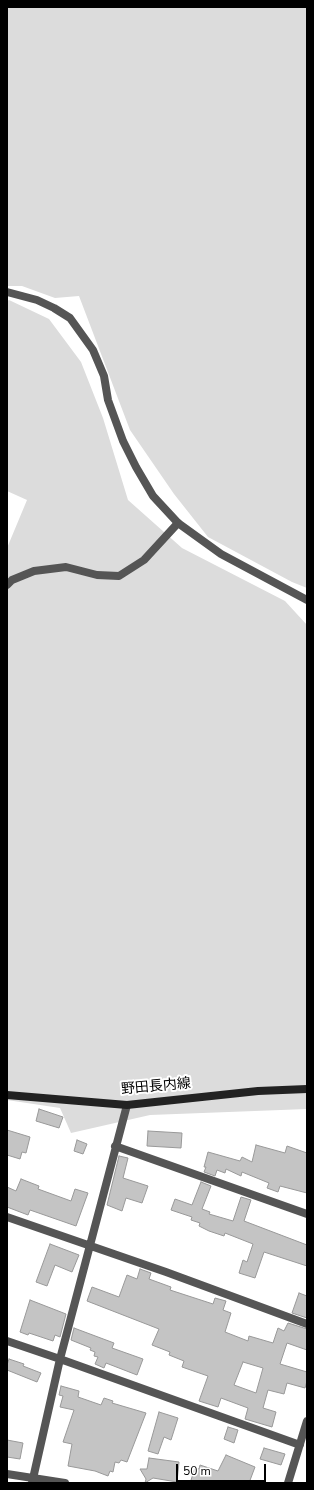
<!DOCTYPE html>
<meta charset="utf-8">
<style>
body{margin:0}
#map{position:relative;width:314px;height:1490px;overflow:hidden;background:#fff;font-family:"Nunito Sans",sans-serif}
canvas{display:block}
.frame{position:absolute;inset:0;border:8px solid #000;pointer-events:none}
.scale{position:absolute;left:176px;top:1464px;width:90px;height:18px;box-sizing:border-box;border:2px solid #000;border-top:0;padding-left:5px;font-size:12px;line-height:14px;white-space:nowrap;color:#000;-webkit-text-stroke:3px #fff;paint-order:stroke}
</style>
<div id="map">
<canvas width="314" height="1490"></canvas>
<div class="frame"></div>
<div class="scale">50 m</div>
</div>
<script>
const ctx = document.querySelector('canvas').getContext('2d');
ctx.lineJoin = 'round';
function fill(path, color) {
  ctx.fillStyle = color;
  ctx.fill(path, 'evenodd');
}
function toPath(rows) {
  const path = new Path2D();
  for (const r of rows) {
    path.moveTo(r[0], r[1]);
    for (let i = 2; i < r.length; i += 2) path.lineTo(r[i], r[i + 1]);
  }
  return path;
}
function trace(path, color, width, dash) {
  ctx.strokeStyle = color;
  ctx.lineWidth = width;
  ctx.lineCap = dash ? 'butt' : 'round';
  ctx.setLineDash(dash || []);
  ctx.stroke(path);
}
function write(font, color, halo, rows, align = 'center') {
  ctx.font = font + ' "Nunito Sans","Noto Sans JP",sans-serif';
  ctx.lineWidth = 4;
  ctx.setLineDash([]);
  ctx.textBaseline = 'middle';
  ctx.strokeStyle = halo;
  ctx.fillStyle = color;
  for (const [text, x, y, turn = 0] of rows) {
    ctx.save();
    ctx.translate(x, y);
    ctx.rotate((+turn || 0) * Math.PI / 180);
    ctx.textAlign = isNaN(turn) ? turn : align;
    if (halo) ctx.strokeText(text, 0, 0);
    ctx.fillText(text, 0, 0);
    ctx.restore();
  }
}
const green = toPath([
 [7,7,307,7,307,588,292,582,208,537,174,494,130,430,79,296,55,298,22,286,7,286],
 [9,300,49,319,81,362,103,418,128,500,182,548,285,601,307,625,307,1109,150,1115,71,1133,60,1108,7,1100,7,548,27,500,7,491,7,301]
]);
const building = toPath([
 [39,1109,63,1117,59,1128,36,1121,39,1109],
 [7,1130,30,1137,26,1153,22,1152,20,1159,7,1155,7,1130],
 [148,1131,182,1133,181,1148,147,1146,148,1131],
 [77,1140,87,1144,83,1154,74,1151,77,1140],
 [256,1145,285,1153,287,1146,307,1153,307,1193,280,1186,278,1192,267,1188,269,1183,242,1172,241,1176,226,1169,225,1173,217,1170,215,1176,204,1172,206,1167,204,1167,208,1152,240,1161,242,1157,252,1162,256,1145],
 [119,1156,128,1158,123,1178,148,1186,142,1203,126,1198,122,1211,107,1205,119,1156],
 [21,1179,39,1186,38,1189,71,1201,75,1189,88,1193,76,1226,30,1210,28,1215,7,1207,7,1187,16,1191,21,1179],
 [201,1182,211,1186,202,1209,210,1212,209,1214,233,1221,241,1197,251,1200,244,1221,307,1245,307,1266,264,1252,255,1278,239,1273,243,1260,247,1262,253,1244,225,1233,224,1236,209,1231,199,1226,200,1223,191,1220,192,1217,171,1210,175,1199,192,1205,201,1182],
 [50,1244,79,1255,72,1272,55,1265,47,1286,36,1282,50,1244],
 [140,1269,151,1273,149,1279,171,1287,170,1290,213,1304,215,1298,226,1301,223,1310,231,1313,225,1332,248,1341,249,1336,273,1343,278,1328,284,1331,288,1323,307,1329,307,1350,287,1343,280,1364,307,1372,307,1381,305,1388,287,1383,284,1394,268,1390,263,1408,276,1412,272,1427,245,1419,248,1408,221,1398,218,1407,199,1401,208,1376,182,1367,184,1361,169,1355,170,1352,152,1345,159,1329,87,1301,92,1287,119,1297,127,1275,137,1279,140,1269],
 [243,1362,263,1368,256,1393,234,1385,243,1362],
 [299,1293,307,1296,307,1318,292,1313,299,1293],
 [30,1300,66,1314,60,1337,55,1335,53,1341,29,1333,28,1335,20,1332,30,1300],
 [74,1328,114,1343,112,1348,143,1359,137,1375,106,1363,104,1368,95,1364,98,1357,94,1356,95,1352,90,1350,91,1348,71,1340,74,1328],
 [9,1359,24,1364,23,1366,41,1373,37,1382,7,1370,7,1365,9,1359],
 [61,1386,79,1391,78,1397,101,1405,104,1398,113,1401,112,1403,146,1413,127,1462,121,1460,119,1463,115,1462,113,1472,110,1471,108,1476,95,1471,68,1466,72,1444,63,1442,74,1410,60,1407,63,1396,59,1395,61,1386],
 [159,1412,178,1418,171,1440,164,1437,158,1454,148,1451,159,1412],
 [228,1427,238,1430,234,1443,224,1439,228,1427],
 [7,1440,23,1443,20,1459,7,1457,7,1440],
 [264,1448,285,1454,281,1465,260,1459,264,1448],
 [226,1455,255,1467,249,1483,200,1483,191,1480,195,1468,199,1469,200,1465,218,1471,226,1455],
 [149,1458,179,1462,177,1482,153,1478,145,1483,146,1479,140,1469,147,1469,149,1458]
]);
const minor = toPath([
 [7,585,12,580,34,571,66,567,97,575,119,576,144,560,178,523],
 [115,1146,307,1214],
 [7,1217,166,1272,307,1324],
 [7,1341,60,1359,300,1445],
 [32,1483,60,1359,127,1105],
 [288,1483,307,1421]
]);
const tertiary = toPath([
 [7,292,37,300,54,308,70,318,93,350,104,376,108,400,123,441,136,467,153,496,178,523,221,554,307,600],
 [7,1474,65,1483]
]);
const secondary = toPath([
 [7,1095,127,1105,258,1091,307,1089]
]);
const streetNames = [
 ["野田長内線",156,1087,-5]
];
fill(green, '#dcdcdc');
fill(building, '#c4c4c4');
trace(building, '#999', 1);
trace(minor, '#555', 8);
trace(tertiary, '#555', 8);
trace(secondary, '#222', 8);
write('14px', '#000', '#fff', streetNames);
</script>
